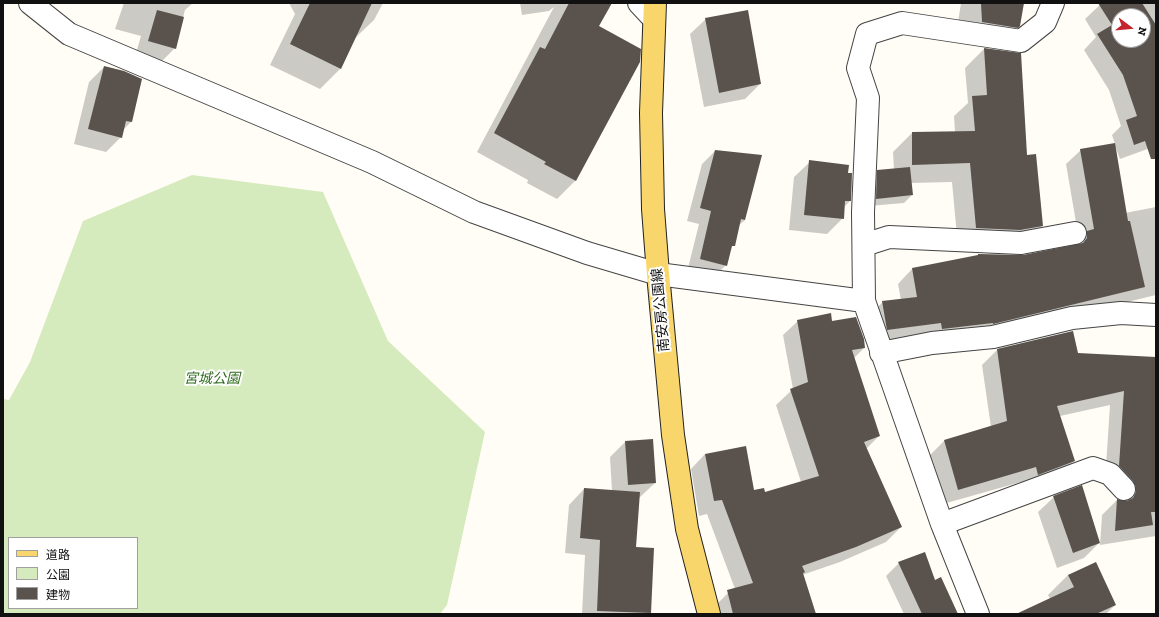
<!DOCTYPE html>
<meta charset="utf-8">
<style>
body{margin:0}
#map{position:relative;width:1159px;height:617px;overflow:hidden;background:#fffdf5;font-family:"Zilla Slab","Noto Sans JP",serif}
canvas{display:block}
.frame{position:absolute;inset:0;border:4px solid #111;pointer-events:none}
.legend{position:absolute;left:8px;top:537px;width:130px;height:72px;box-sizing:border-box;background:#fff;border:1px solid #a0a0a0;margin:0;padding:5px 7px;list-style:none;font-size:12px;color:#111}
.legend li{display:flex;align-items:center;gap:8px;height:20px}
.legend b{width:20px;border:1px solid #a0a0a0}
.north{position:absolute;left:1111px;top:8px;width:40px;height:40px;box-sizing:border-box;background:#fff;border:1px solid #a0a0a0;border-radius:50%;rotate:106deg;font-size:11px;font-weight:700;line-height:16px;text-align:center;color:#111}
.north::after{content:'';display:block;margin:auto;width:14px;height:18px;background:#c4262e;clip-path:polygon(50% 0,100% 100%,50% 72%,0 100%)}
</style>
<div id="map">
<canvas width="1159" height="617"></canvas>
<div class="frame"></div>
<ul class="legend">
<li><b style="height:5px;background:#f9d66b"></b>道路</li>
<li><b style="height:11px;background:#d5ebbd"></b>公園</li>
<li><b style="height:11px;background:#5a524d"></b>建物</li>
</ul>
<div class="north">N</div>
</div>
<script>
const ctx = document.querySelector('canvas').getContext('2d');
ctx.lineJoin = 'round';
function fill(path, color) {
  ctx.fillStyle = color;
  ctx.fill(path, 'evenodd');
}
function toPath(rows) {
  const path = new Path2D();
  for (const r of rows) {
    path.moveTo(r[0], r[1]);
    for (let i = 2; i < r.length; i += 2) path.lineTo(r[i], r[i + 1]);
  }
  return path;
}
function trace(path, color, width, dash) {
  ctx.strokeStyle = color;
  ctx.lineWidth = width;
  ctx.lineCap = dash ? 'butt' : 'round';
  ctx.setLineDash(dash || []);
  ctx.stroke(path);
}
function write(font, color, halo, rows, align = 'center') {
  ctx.font = font + ' "Zilla Slab","Noto Sans JP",serif';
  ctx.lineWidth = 4;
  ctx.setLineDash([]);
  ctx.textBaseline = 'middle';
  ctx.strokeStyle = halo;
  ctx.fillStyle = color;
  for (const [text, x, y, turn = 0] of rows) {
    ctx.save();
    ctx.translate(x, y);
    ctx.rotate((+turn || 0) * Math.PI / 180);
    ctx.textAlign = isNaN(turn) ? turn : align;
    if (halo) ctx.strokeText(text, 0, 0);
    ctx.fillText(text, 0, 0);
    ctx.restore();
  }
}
const green = toPath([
 [192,175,323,192,388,341,485,432,447,605,440,614,3,614,3,399,9,400,30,362,83,221],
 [9,538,137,538,137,608,9,608]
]);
const shadow = toPath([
 [124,3,193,3,185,10,175,48,162,61,136,53,141,36,115,29],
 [289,3,383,3,374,20,354,39,340,69,320,89,270,65,295,14],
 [520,3,593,3,598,27,639,62,575,181,557,199,527,183,528,180,477,152,554,7,549,11,522,15],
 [961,3,1023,3,1019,25,1004,41,957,29],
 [1102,3,1156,3,1156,161,1153,147,1120,159,1115,146,1125,213,1156,207,1156,295,979,338,873,344,868,316,883,302,901,300,898,284,912,269,1023,256,1073,246,1079,240,1066,164,1081,150,1115,144,1112,135,1121,126,1109,90,1084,50,1096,37,1085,19],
 [1119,16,1143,16,1143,40,1119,40],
 [706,19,760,84,745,99,704,107,690,34],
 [984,49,1020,54,1026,156,1042,226,1023,245,958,247,952,182,911,183,912,195,904,203,869,206,870,179,878,171,894,170,893,152,912,133,955,132,954,116,968,103,965,68],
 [104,67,131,122,123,130,121,137,106,152,74,144,89,82],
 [715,151,745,220,738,226,726,265,713,278,687,272,699,224,687,221,702,164],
 [810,162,847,174,850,201,844,207,843,218,827,234,789,230,794,177],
 [798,321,832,322,864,348,854,358,879,436,866,449,901,527,886,542,840,562,802,575,815,614,719,614,716,605,731,590,735,589,707,514,699,516,691,469,705,454,753,491,764,494,801,482,776,405,793,389,783,335],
 [1072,332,1077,354,1156,358,1156,536,1100,545,1102,515,1117,500,1121,501,1105,481,1110,405,1060,416,1074,461,1059,476,1023,489,1021,482,943,504,929,456,944,441,991,427,982,365,997,350],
 [625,442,655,483,639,498,635,548,650,613,582,614,585,555,565,553,569,505,584,489,612,491,610,457],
 [1054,497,1099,543,1084,558,1057,568,1038,512],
 [925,554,935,581,957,614,904,614,886,576,899,563],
 [1096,563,1115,605,1106,614,1025,614,1050,599,1048,595,1068,575]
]);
const building = toPath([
 [310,3,372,3,341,69,290,44],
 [569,3,612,3,599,26,641,49,640,62,576,181,544,164,546,162,494,133,540,47,545,49],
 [981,3,1024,3,1020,26,1018,28,982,22],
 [1098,3,1142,3,1156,25,1156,159,1151,159,1145,141,1134,145,1126,120,1137,116,1123,75,1097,34,1112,25],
 [1119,16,1143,16,1143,40,1119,40],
 [157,10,184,17,176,49,148,41],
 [748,10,761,84,719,93,705,18],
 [984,48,1021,53,1027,155,1036,154,1043,226,1020,230,976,228,970,163,912,165,912,132,975,131,972,96,987,95],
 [104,66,124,71,142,79,132,122,126,121,122,138,88,129],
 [1115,143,1128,221,1130,221,1145,287,993,324,993,323,942,329,941,323,887,330,882,301,917,297,912,268,978,255,978,254,1023,255,1083,243,1087,238,1087,231,1094,229,1080,149],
 [715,150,762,155,745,220,741,219,735,246,732,246,727,266,700,259,711,211,700,208],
 [809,160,849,165,848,173,852,173,851,201,845,201,844,219,804,215],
 [910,167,913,195,876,199,877,170],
 [831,313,832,321,856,317,864,339,865,348,852,350,880,436,864,442,902,527,856,547,802,566,805,572,803,573,816,614,733,614,727,590,753,583,722,500,714,501,705,454,746,446,754,490,764,488,765,492,819,476,790,389,808,382,797,320],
 [1073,331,1078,353,1156,357,1156,512,1151,512,1153,525,1115,531,1117,499,1127,501,1133,498,1136,492,1136,487,1133,481,1119,466,1124,391,1057,406,1075,461,1038,475,1036,467,958,490,944,440,1007,421,997,349],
 [653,439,656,483,628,485,625,441],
 [1082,485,1100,543,1073,553,1053,496],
 [584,488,640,492,636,547,654,548,651,613,597,611,600,540,580,538],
 [925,552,935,580,941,577,958,614,922,614,898,562],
 [1096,562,1116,605,1096,614,1016,614,1074,587,1068,575]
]);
const minor = toPath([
 [30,3,69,34,372,162,474,212,587,253,658,274,864,301,863,212,868,98,858,68,867,34,902,23,1021,41,1045,22,1053,3],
 [639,3,654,19],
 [864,245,889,237,1021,243,1075,233],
 [864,301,942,524,978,614],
 [881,353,932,343,993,337,1072,318,1121,313,1156,315],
 [942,524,1093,468,1110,474,1124,489]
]);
const major = toPath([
 [655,3,651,113,653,209,658,274,673,435,687,529,709,614]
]);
const streetNames = [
 ["南安房公園線",661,310,-95]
];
const parkNames = [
 ["宮城公園",212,379]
];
fill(green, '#d5ebbd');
fill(shadow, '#0003');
fill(building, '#5a524d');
trace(minor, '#444', 24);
trace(major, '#222', 24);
trace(minor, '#fff', 22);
trace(major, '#f9d66b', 22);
write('14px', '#111', '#fff', streetNames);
write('italic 14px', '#2f6b1f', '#fff', parkNames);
</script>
